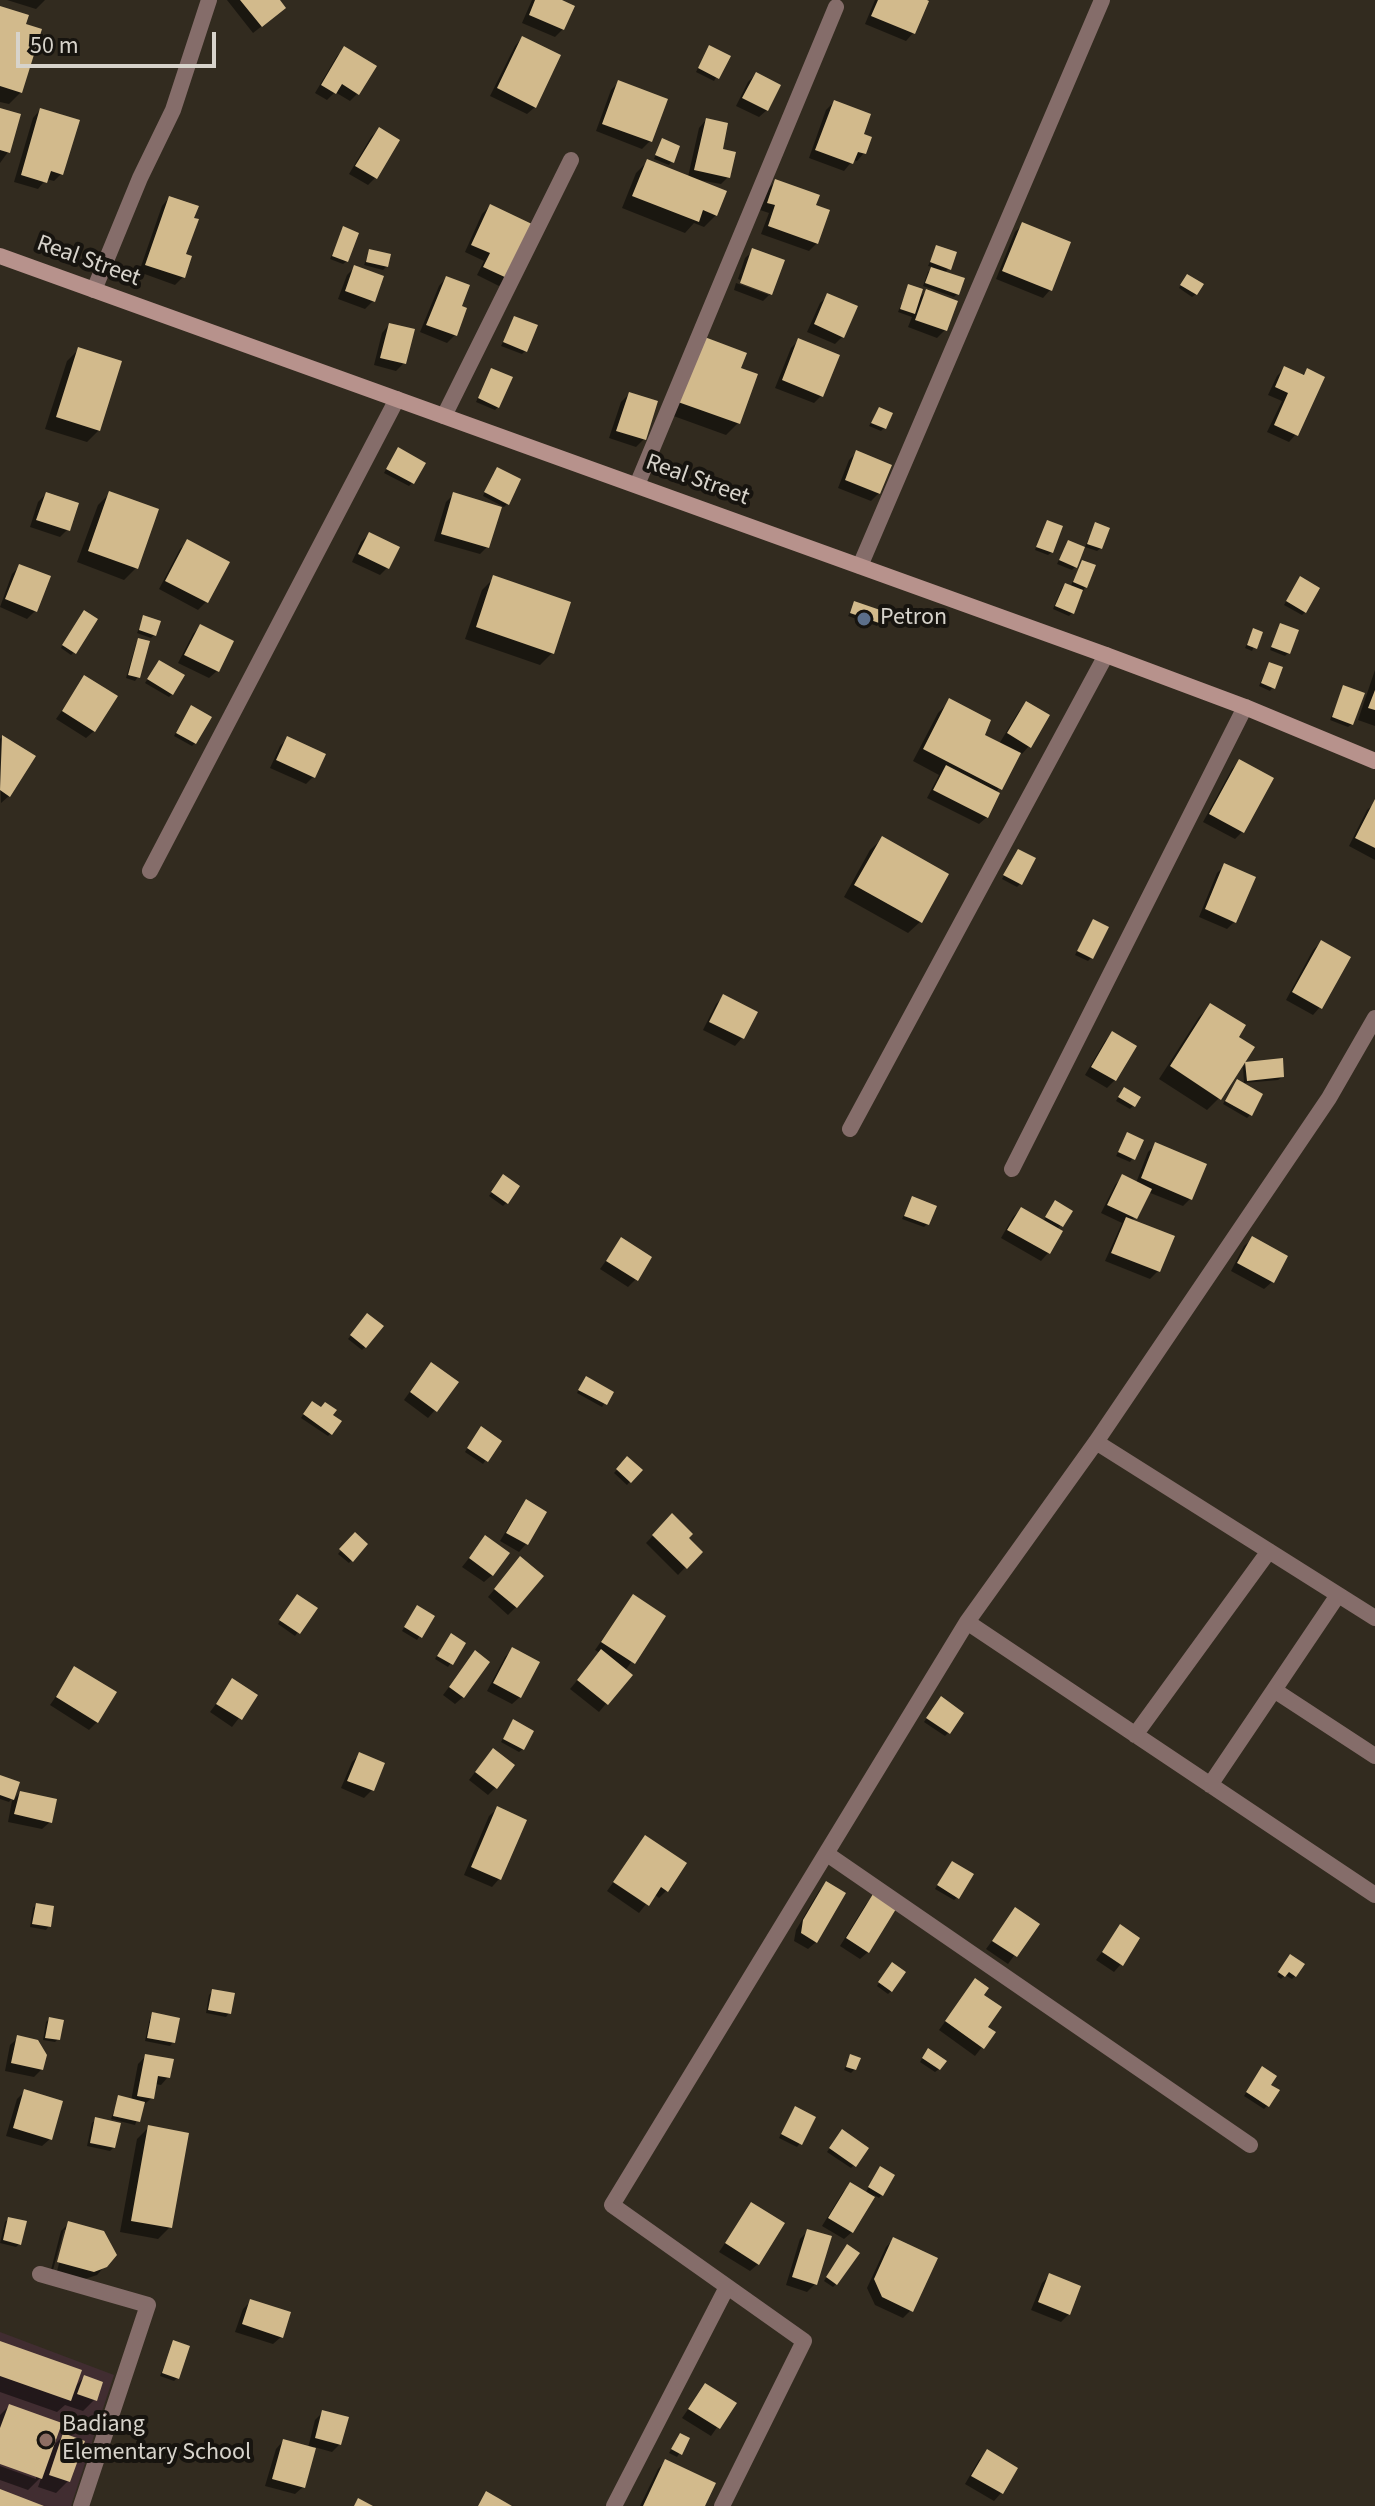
<!DOCTYPE html>
<style>
body{margin:0}
#map{position:relative;width:1375px;height:2506px;overflow:hidden;background:#322b1f;font-family:"Source Sans 3",sans-serif}
canvas{display:block}
.scale{position:absolute;left:16px;top:32px;width:200px;height:36px;box-sizing:border-box;border:4px solid #d7d3cb;border-top:0;padding-left:10px;font-size:24px;line-height:28px;white-space:nowrap;color:#d7d3cb;-webkit-text-stroke:6px #17140f;paint-order:stroke}
</style>
<div id="map">
<canvas width="1375" height="2506"></canvas>
<div class="scale">50 m</div>
</div>
<script>
const ctx = document.querySelector('canvas').getContext('2d');
ctx.lineJoin = 'round';
function fill(path, color) {
  ctx.fillStyle = color;
  ctx.fill(path, 'evenodd');
}
function toPath(rows) {
  const path = new Path2D();
  for (const r of rows) {
    path.moveTo(r[0], r[1]);
    for (let i = 2; i < r.length; i += 2) path.lineTo(r[i], r[i + 1]);
  }
  return path;
}
function trace(path, color, width, dash) {
  ctx.strokeStyle = color;
  ctx.lineWidth = width;
  ctx.lineCap = dash ? 'butt' : 'round';
  ctx.setLineDash(dash || []);
  ctx.stroke(path);
}
function write(font, color, halo, rows, align = 'center') {
  ctx.font = font + ' "Source Sans 3",sans-serif';
  ctx.lineWidth = 8;
  ctx.setLineDash([]);
  ctx.textBaseline = 'middle';
  ctx.strokeStyle = halo;
  ctx.fillStyle = color;
  for (const [text, x, y, turn = 0] of rows) {
    ctx.save();
    ctx.translate(x, y);
    ctx.rotate((+turn || 0) * Math.PI / 180);
    ctx.textAlign = isNaN(turn) ? turn : align;
    if (halo) ctx.strokeText(text, 0, 0);
    ctx.fillText(text, 0, 0);
    ctx.restore();
  }
}
const education = toPath([
 [0,2332,114,2375,71,2506,0,2506]
]);
const shadow = toPath([
 [7,0,45,0,36,9],
 [227,0,277,0,276,15,253,33],
 [532,0,557,0,563,29,555,37,522,23],
 [875,0,922,0,913,33,906,41,865,24],
 [0,8,21,92,9,104,0,102],
 [522,38,535,107,527,114,490,96,515,46],
 [345,48,358,93,350,101,335,92,327,100,315,93,337,56],
 [707,51,728,57,714,81,696,72],
 [756,74,767,110,759,117,736,106,748,82],
 [619,82,650,141,642,149,596,131,611,90],
 [834,102,862,135,864,153,857,161,853,160,844,171,809,158,826,110],
 [0,110,8,152,0,163],
 [40,110,61,174,54,181,46,179,38,189,14,182,33,118],
 [706,120,728,177,721,184,699,180,716,215,704,227,694,223,685,233,622,208,636,173,648,161,688,177,699,128],
 [379,129,375,178,368,185,349,174,371,137],
 [660,144,672,161,669,165,654,159],
 [776,181,814,207,817,243,809,251,761,234,769,213,760,210,768,189],
 [169,198,184,256,183,277,175,285,139,272,162,206],
 [490,206,507,278,499,286,477,275,484,261,465,252,482,214],
 [1022,225,1050,290,1043,298,996,279,1015,232],
 [344,229,347,261,343,264,330,259],
 [937,247,949,268,944,273,957,294,954,297,923,286,928,272,933,267,928,266],
 [370,251,387,266,383,270,364,265],
 [753,251,771,294,769,295,769,291,738,279,745,258],
 [355,267,373,301,365,309,338,299,347,275],
 [446,278,459,307,455,335,447,343,420,332,439,286],
 [1184,280,1196,294,1192,297,1179,288],
 [736,283,769,295,763,301,734,290],
 [909,286,917,300,929,289,928,292,945,330,937,338,908,327,912,317,898,312],
 [828,296,843,336,835,344,807,332,820,303],
 [515,318,525,351,522,354,501,346],
 [389,325,404,363,396,371,374,365,382,333],
 [799,340,821,396,814,403,775,388,791,348],
 [79,349,99,430,87,442,45,429,67,361],
 [691,350,739,370,738,423,726,435,668,414],
 [1285,368,1301,376,1307,371,1296,434,1289,442,1267,432,1282,401,1268,395,1277,376],
 [491,370,498,407,495,410,476,402],
 [629,394,644,439,636,447,609,438,621,402],
 [879,409,884,428,881,431,869,426],
 [395,453,412,483,409,486,384,473],
 [856,453,879,493,871,501,838,488,849,460],
 [494,472,507,504,504,507,483,496],
 [110,493,136,568,124,580,77,562,98,505],
 [46,494,68,529,60,537,30,527,38,502],
 [454,494,487,547,480,554,434,541,446,502],
 [1048,522,1052,552,1048,555,1035,550],
 [1095,525,1101,548,1097,551,1085,547],
 [369,534,388,567,380,575,352,562,361,542],
 [188,542,227,562,206,602,198,610,159,589,180,549],
 [1068,542,1075,567,1072,570,1057,564],
 [1083,562,1085,587,1072,613,1069,616,1053,609,1062,588,1065,585,1070,587],
 [20,566,35,611,27,619,0,607,12,574],
 [494,578,552,653,540,665,465,639,482,590],
 [1297,582,1305,612,1302,615,1284,605],
 [855,603,880,623,877,626,848,616],
 [81,616,74,652,71,655,61,648],
 [144,618,154,635,151,638,137,633],
 [1281,625,1288,653,1285,656,1270,650],
 [200,626,217,671,209,678,178,663,193,634],
 [1254,630,1261,633,1252,651,1245,648],
 [139,640,138,677,135,681,126,678,136,644],
 [1269,664,1273,687,1270,691,1259,686],
 [156,666,172,694,169,697,145,683],
 [1375,670,1375,726,1358,720],
 [85,678,94,731,86,738,56,719],
 [1344,687,1352,724,1348,727,1330,720],
 [950,701,982,736,999,744,1019,711,1026,704,1029,746,1022,754,1019,752,996,793,987,817,979,824,927,798,939,775,913,761,938,713],
 [188,711,195,743,192,746,174,736],
 [2,737,9,796,1,803,0,739],
 [288,738,314,776,306,784,270,768,280,746],
 [1239,762,1242,832,1235,839,1203,822,1232,769],
 [1375,803,1375,860,1349,846,1367,810],
 [882,839,920,922,908,933,844,897,870,850],
 [1018,851,1020,884,1017,887,1002,879],
 [1225,866,1234,922,1227,929,1199,917,1217,873],
 [1093,921,1091,958,1088,961,1075,955],
 [1321,942,1320,1007,1313,1015,1286,1000,1313,950],
 [723,997,756,1013,742,1038,735,1046,703,1030,716,1004],
 [1211,1005,1236,1037,1219,1098,1207,1110,1159,1079,1199,1017],
 [1112,1034,1134,1047,1115,1080,1107,1088,1085,1075,1105,1041],
 [1246,1064,1282,1077,1278,1080,1244,1083,1243,1067],
 [1234,1085,1250,1115,1247,1118,1223,1104],
 [1121,1093,1134,1105,1130,1109,1116,1101],
 [1127,1135,1133,1158,1130,1162,1116,1156],
 [1156,1145,1190,1199,1183,1206,1148,1192,1132,1221,1172,1237,1158,1271,1150,1279,1105,1261,1122,1223,1101,1213,1115,1185,1122,1177,1136,1183,1148,1152],
 [500,1180,507,1202,503,1206,489,1196],
 [913,1198,927,1224,924,1227,902,1219],
 [1052,1206,1070,1212,1057,1230,1048,1253,1041,1261,1001,1238,1013,1217,1021,1209,1043,1222],
 [1252,1239,1272,1282,1264,1289,1231,1271,1244,1246],
 [621,1240,636,1279,628,1287,600,1269],
 [364,1319,365,1347,362,1350,348,1339],
 [424,1372,435,1410,428,1418,404,1400],
 [583,1382,611,1393,602,1407,577,1393],
 [309,1406,321,1409,331,1416,331,1433,328,1436,301,1418],
 [478,1432,499,1441,483,1464,465,1452],
 [627,1459,640,1470,627,1485,614,1473],
 [526,1502,526,1544,519,1552,500,1541,519,1510],
 [672,1516,686,1538,700,1552,678,1575,646,1543],
 [355,1534,366,1544,349,1563,338,1554],
 [485,1538,492,1575,484,1582,462,1567],
 [513,1567,516,1607,508,1615,488,1597],
 [633,1596,663,1616,625,1671,630,1675,599,1712,570,1689,600,1653,595,1650],
 [294,1600,315,1609,295,1636,278,1624],
 [414,1611,432,1617,417,1640,402,1631],
 [448,1639,464,1644,448,1667,435,1659],
 [513,1649,520,1697,512,1704,487,1691,505,1657],
 [475,1653,463,1697,455,1704,443,1695],
 [75,1669,97,1722,89,1730,50,1705],
 [233,1681,256,1696,232,1727,210,1712],
 [938,1702,948,1733,945,1736,924,1722],
 [513,1722,523,1749,519,1752,501,1742],
 [360,1754,383,1764,372,1790,364,1798,341,1788,352,1762],
 [486,1758,496,1787,488,1795,469,1780],
 [0,1777,12,1798,9,1802,0,1799],
 [20,1793,50,1822,42,1829,8,1822,12,1801],
 [497,1809,525,1821,499,1879,492,1887,464,1875,489,1816],
 [645,1838,667,1890,659,1898,654,1894,639,1913,607,1891],
 [949,1866,958,1897,954,1900,935,1889],
 [826,1884,816,1942,808,1949,794,1941,796,1930,819,1891],
 [873,1897,868,1952,860,1959,840,1946,866,1904],
 [36,1905,49,1926,46,1930,30,1927,33,1908],
 [1015,1910,1037,1924,1008,1964,986,1949],
 [1120,1927,1121,1964,1114,1972,1096,1960],
 [1287,1960,1295,1976,1292,1979,1285,1975,1281,1979,1277,1976],
 [889,1968,891,1991,888,1994,877,1986],
 [975,1980,981,1995,985,2027,993,2033,975,2056,939,2030],
 [213,1991,229,2013,226,2017,206,2013,209,1995],
 [153,2014,173,2042,170,2046,145,2041,150,2018],
 [49,2019,58,2039,55,2042,43,2040,46,2022],
 [18,2038,42,2069,34,2077,5,2071,10,2045],
 [925,2054,939,2069,935,2072,920,2062],
 [146,2056,168,2077,161,2085,155,2084,152,2098,142,2106,135,2125,111,2119,119,2097,131,2101,138,2064],
 [851,2056,855,2069,851,2073,844,2070],
 [1259,2072,1268,2085,1267,2106,1264,2109,1244,2096],
 [24,2092,50,2139,42,2146,6,2136,17,2099],
 [792,2112,800,2143,797,2147,779,2138],
 [96,2120,113,2148,110,2151,87,2146,92,2123],
 [149,2127,170,2227,158,2239,120,2232,137,2139],
 [839,2135,854,2165,851,2168,827,2152],
 [877,2172,882,2194,879,2198,874,2195,852,2232,844,2239,822,2226,843,2192,851,2185,865,2194],
 [751,2205,758,2264,750,2271,719,2252],
 [9,2219,19,2244,16,2247,0,2243,5,2222],
 [69,2223,105,2266,97,2275,85,2279,57,2271,68,2230,64,2230,53,2270,51,2270,61,2231],
 [808,2231,815,2284,807,2292,786,2285,800,2239],
 [894,2239,911,2310,903,2318,875,2305,867,2288,886,2247],
 [844,2250,836,2284,833,2287,824,2281],
 [1049,2276,1069,2314,1061,2322,1031,2310,1042,2283],
 [251,2301,281,2337,273,2344,235,2332,243,2309],
 [174,2342,177,2378,174,2381,160,2376],
 [0,2343,74,2388,84,2377,95,2399,83,2411,65,2405,57,2412,0,2392],
 [705,2385,734,2403,711,2436,682,2418],
 [9,2406,50,2449,64,2435,68,2481,56,2493,38,2487,42,2476,28,2490,0,2480,0,2466,36,2479,36,2475,0,2462,0,2415],
 [323,2412,340,2444,332,2452,314,2447,303,2487,295,2494,265,2486,276,2449,283,2441,308,2448,315,2420],
 [680,2435,688,2439,677,2457,669,2453],
 [987,2452,1001,2493,994,2501,965,2484,979,2460],
 [666,2461,703,2506,640,2506,658,2469]
]);
const building = toPath([
 [240,0,280,0,286,8,262,27],
 [535,0,562,0,575,6,564,30,529,15],
 [878,0,927,0,929,1,915,34,871,16],
 [0,6,29,15,26,24,42,29,22,93,0,86],
 [522,36,561,55,536,108,497,88],
 [709,45,731,56,719,79,698,68],
 [344,46,377,66,359,95,342,84,336,94,321,85],
 [756,72,781,85,768,111,742,98],
 [618,80,668,99,652,142,602,124],
 [834,100,871,114,864,134,872,137,866,154,858,152,853,164,815,150],
 [0,108,21,114,10,153,0,150],
 [40,108,80,120,63,175,51,171,47,183,21,175],
 [706,118,728,123,723,149,736,152,730,178,694,170],
 [379,127,400,140,377,179,355,166],
 [662,138,680,146,674,163,655,155],
 [647,159,727,191,717,216,703,210,699,222,632,196],
 [775,179,820,195,816,205,830,210,818,244,768,226,775,205,767,203],
 [169,196,199,206,194,218,199,219,186,254,192,256,185,278,145,265],
 [490,204,534,225,509,279,483,267,490,253,471,245],
 [1022,222,1071,242,1052,291,1002,271],
 [343,226,359,233,348,262,332,256],
 [936,245,957,252,951,270,930,262],
 [752,248,785,260,772,295,740,283],
 [369,249,391,254,388,267,366,262],
 [354,265,384,276,375,302,345,291],
 [931,267,965,278,959,295,925,283],
 [1187,274,1204,284,1197,295,1180,285],
 [446,276,470,285,462,306,467,308,457,336,426,325],
 [908,284,923,289,915,314,900,309],
 [926,289,958,301,947,331,915,320],
 [827,293,858,306,844,338,814,324],
 [514,316,538,325,527,352,503,342],
 [389,323,415,329,406,364,380,358],
 [702,336,747,353,741,368,758,374,740,424,678,402],
 [798,338,840,355,823,397,782,380],
 [78,347,122,361,100,431,56,417],
 [1284,366,1304,375,1307,368,1325,377,1298,436,1274,425,1288,393,1275,387],
 [491,368,513,377,499,408,478,398],
 [629,392,658,401,646,440,616,431],
 [879,407,893,413,886,429,871,423],
 [398,447,426,463,414,484,386,469],
 [856,450,892,465,880,494,845,480],
 [497,467,521,479,509,505,484,492],
 [109,491,159,509,138,569,88,551],
 [46,492,79,503,70,531,36,520],
 [453,492,502,507,489,548,441,534],
 [1047,520,1063,526,1053,553,1036,547],
 [1095,522,1110,528,1102,549,1087,544],
 [369,532,400,547,389,569,358,554],
 [187,539,230,562,208,603,165,581],
 [1068,540,1085,547,1077,568,1059,560],
 [1082,560,1096,565,1087,588,1073,582],
 [19,564,51,576,37,612,5,599],
 [493,575,571,602,554,654,476,627],
 [1300,576,1320,588,1306,613,1286,601],
 [1065,583,1083,590,1074,614,1055,606],
 [854,601,886,612,882,624,850,613],
 [84,610,98,619,76,654,62,645],
 [143,615,161,621,156,636,139,630],
 [1280,623,1299,630,1290,654,1271,647],
 [200,624,234,641,219,672,184,655],
 [1253,628,1263,632,1257,649,1247,645],
 [138,638,150,641,140,678,128,675],
 [159,660,185,675,173,695,147,679],
 [1269,662,1283,667,1275,689,1261,683],
 [84,675,118,696,95,732,62,711],
 [1343,685,1365,693,1353,725,1332,717],
 [1375,690,1375,710,1368,708],
 [949,698,991,720,985,735,1021,753,1002,790,923,749],
 [1026,701,1050,715,1031,748,1007,733],
 [191,705,212,717,196,744,176,733],
 [2,735,36,756,10,797,0,790],
 [287,736,326,754,315,778,276,760],
 [1239,759,1274,778,1244,833,1209,814],
 [946,765,1000,793,988,818,933,790],
 [1375,799,1375,848,1355,838],
 [882,836,949,874,922,923,854,885],
 [1018,849,1036,858,1022,885,1003,875],
 [1224,863,1256,877,1236,923,1205,909],
 [1093,919,1109,927,1093,959,1077,951],
 [1321,940,1351,957,1322,1009,1292,992],
 [723,994,758,1012,744,1039,709,1022],
 [1210,1003,1246,1025,1239,1037,1255,1047,1221,1100,1170,1066],
 [1112,1031,1137,1046,1116,1081,1091,1067],
 [1283,1058,1284,1077,1247,1081,1245,1062],
 [1237,1079,1263,1094,1252,1116,1225,1101],
 [1124,1087,1141,1097,1135,1107,1118,1097],
 [1127,1132,1144,1140,1135,1160,1118,1152],
 [1155,1142,1207,1164,1192,1200,1141,1178],
 [503,1174,520,1186,508,1204,491,1192],
 [1122,1174,1152,1189,1137,1219,1107,1205],
 [912,1196,937,1206,929,1225,904,1216],
 [1055,1200,1073,1211,1063,1227,1045,1217],
 [1021,1207,1063,1231,1050,1254,1007,1230],
 [1126,1217,1175,1236,1160,1272,1111,1253],
 [1252,1236,1288,1256,1274,1283,1237,1263],
 [621,1237,652,1257,638,1281,606,1261],
 [367,1313,384,1326,366,1348,350,1335],
 [431,1362,459,1382,437,1412,410,1392],
 [586,1376,614,1392,607,1405,578,1390],
 [312,1401,321,1407,325,1402,337,1410,333,1415,342,1421,332,1435,303,1414],
 [481,1426,502,1441,488,1462,467,1448],
 [627,1456,643,1470,631,1483,616,1469],
 [526,1499,547,1512,528,1545,506,1533],
 [672,1513,693,1534,689,1538,703,1552,687,1569,652,1535],
 [355,1532,368,1544,353,1562,339,1549],
 [485,1535,510,1553,493,1576,469,1558],
 [520,1556,544,1576,517,1608,494,1589],
 [297,1594,318,1608,300,1634,279,1620],
 [633,1594,666,1616,635,1664,601,1642],
 [417,1605,435,1616,422,1638,404,1627],
 [451,1633,466,1643,453,1665,437,1656],
 [512,1647,540,1662,521,1698,493,1683],
 [601,1649,633,1675,608,1705,577,1680],
 [475,1650,490,1662,464,1698,449,1687],
 [74,1666,117,1692,98,1723,56,1697],
 [232,1678,258,1695,242,1720,216,1704],
 [941,1696,964,1713,950,1734,926,1718],
 [513,1719,534,1731,524,1750,503,1739],
 [493,1748,515,1765,497,1789,475,1772],
 [359,1752,385,1763,374,1791,347,1781],
 [0,1775,20,1782,14,1800,0,1795],
 [20,1791,57,1799,52,1823,14,1814],
 [497,1806,527,1820,501,1880,471,1867],
 [645,1835,687,1863,668,1892,661,1887,649,1906,613,1882],
 [952,1861,974,1874,959,1899,937,1885],
 [826,1881,846,1893,817,1943,801,1933,803,1920],
 [873,1894,896,1909,869,1953,846,1938],
 [36,1903,54,1906,51,1927,32,1924],
 [1015,1907,1040,1924,1017,1957,992,1941],
 [1120,1924,1140,1938,1123,1966,1102,1952],
 [1290,1954,1305,1964,1296,1977,1289,1972,1285,1977,1278,1972],
 [892,1962,906,1972,892,1992,878,1982],
 [975,1978,989,1988,984,1995,1002,2007,988,2027,996,2032,984,2049,945,2021],
 [212,1989,235,1993,231,2014,208,2010],
 [152,2012,180,2018,175,2043,147,2038],
 [49,2017,64,2020,60,2040,45,2038],
 [17,2035,38,2040,47,2055,43,2070,11,2063],
 [928,2048,947,2061,940,2070,922,2058],
 [145,2054,174,2059,170,2078,158,2076,154,2099,137,2096],
 [850,2054,861,2058,856,2070,846,2067],
 [1262,2066,1277,2076,1271,2085,1280,2090,1269,2107,1246,2092],
 [24,2089,63,2101,52,2140,13,2128],
 [118,2095,145,2102,140,2122,113,2116],
 [795,2106,816,2117,802,2145,781,2134],
 [95,2117,121,2123,115,2148,90,2143],
 [148,2125,189,2133,172,2228,131,2221],
 [842,2129,869,2148,856,2167,829,2148],
 [880,2166,895,2175,883,2196,868,2187],
 [850,2182,875,2197,853,2233,828,2218],
 [751,2202,785,2223,759,2265,725,2243],
 [8,2217,27,2221,21,2245,3,2240],
 [68,2221,104,2231,117,2255,107,2267,94,2272,57,2262],
 [807,2229,832,2236,817,2285,792,2277],
 [893,2237,938,2258,913,2312,882,2297,874,2279],
 [847,2244,860,2253,837,2285,826,2277],
 [1049,2273,1081,2286,1070,2315,1038,2302],
 [250,2299,291,2312,283,2338,242,2324],
 [173,2340,190,2346,179,2379,162,2373],
 [0,2341,82,2370,71,2401,0,2376],
 [84,2375,103,2382,97,2401,77,2394],
 [705,2383,737,2403,720,2429,688,2409],
 [9,2404,62,2423,42,2479,0,2464,0,2428],
 [322,2410,349,2417,341,2445,315,2438],
 [63,2433,85,2441,70,2482,49,2475],
 [680,2433,690,2438,682,2455,671,2449],
 [283,2439,316,2448,305,2488,272,2479],
 [987,2449,1018,2468,1003,2494,971,2476],
 [665,2459,716,2483,705,2506,643,2506],
 [0,2489,44,2506,0,2506],
 [486,2491,512,2506,478,2506],
 [358,2498,373,2506,354,2506]
]);
const minor = toPath([
 [94,290,140,178,173,110,209,0],
 [444,416,571,160],
 [637,485,836,7],
 [860,566,1102,0],
 [150,871,397,399],
 [850,1129,1106,655],
 [1012,1169,1245,707],
 [1096,1442,1375,1618],
 [967,1622,1375,1895],
 [1274,1690,1375,1756],
 [1135,1735,1269,1551],
 [1210,1785,1338,1595],
 [827,1854,1250,2145],
 [40,2274,148,2305,81,2506],
 [614,2506,727,2287],
 [722,2506,804,2341,612,2205,967,1622,1096,1442,1329,1098,1375,1018]
]);
const secondary = toPath([
 [0,256,1106,655,1245,707,1375,761]
]);
const markers = [
 [864,619,8,"#5c6f8a"],
 [46,2440,8,"#8d6e63"]
];
const streetNames = [
 ["Real Street",88,262,20],
 ["Real Street",697,481,20]
];
const poiNames = [
 ["Petron",880,619],
 ["Badiang",62,2426],
 ["Elementary School",62,2454]
];
fill(education, '#412d31');
fill(shadow, '#0007');
fill(building, '#d2ba8c');
trace(minor, '#856d6a', 16);
trace(secondary, '#b7928c', 16);
for (const [x, y, r, color] of markers) {
  const dot = new Path2D();
  dot.arc(x, y, r, 0, 2 * Math.PI);
  ctx.fillStyle = color;
  ctx.fill(dot);
  trace(dot, '#17140f', 3);
}
write('24px', '#d7d3cb', '#17140f', streetNames);
write('24px', '#d7d3cb', '#17140f', poiNames, 'left');
</script>
